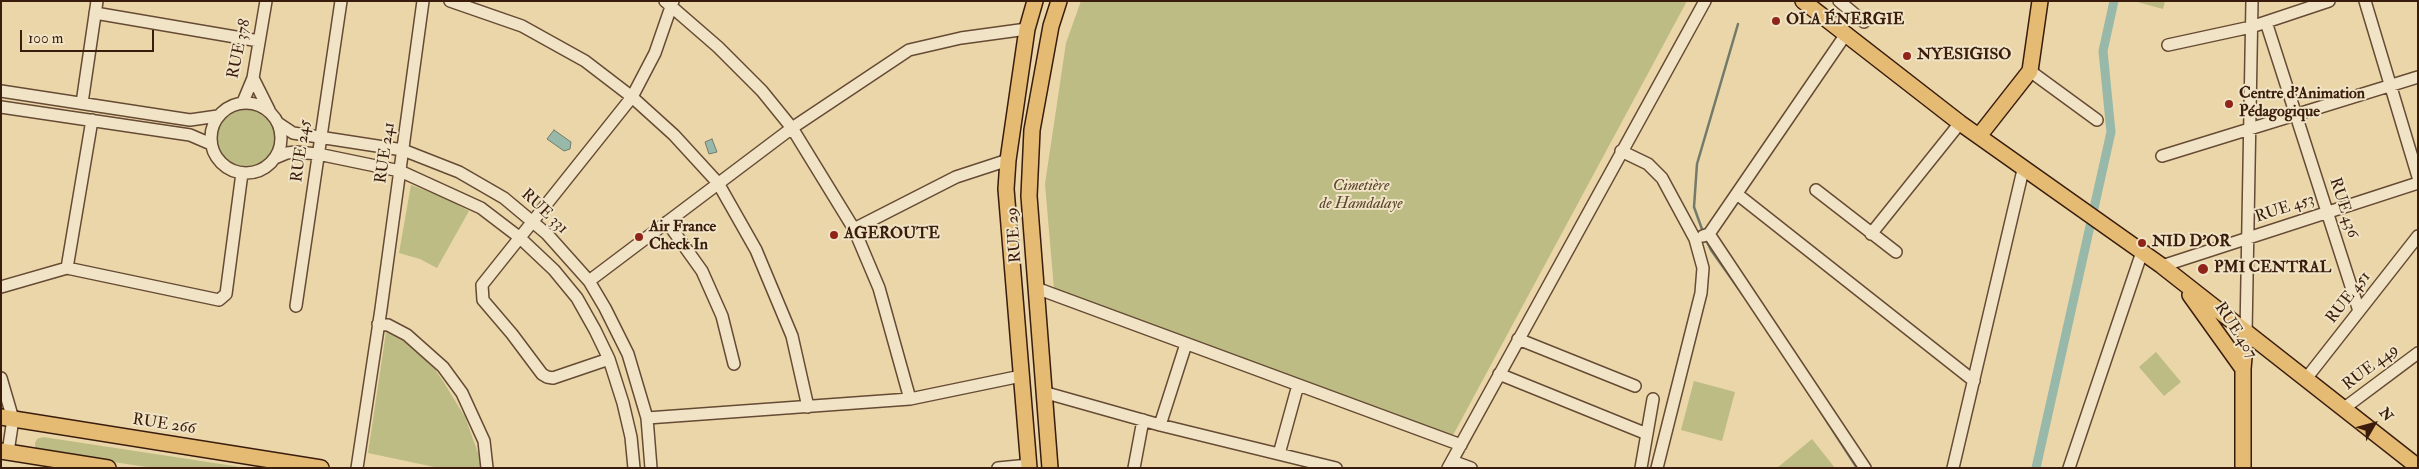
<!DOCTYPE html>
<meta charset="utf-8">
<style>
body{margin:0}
#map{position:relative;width:2419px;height:469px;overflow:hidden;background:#ead6a8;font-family:"IM FELL Double Pica",serif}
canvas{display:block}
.frame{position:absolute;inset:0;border:2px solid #3a1c0d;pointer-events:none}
.north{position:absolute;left:2349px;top:399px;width:50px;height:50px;-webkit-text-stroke:4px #f1e4c6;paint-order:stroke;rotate:52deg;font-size:14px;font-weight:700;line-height:20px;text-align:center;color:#3a1c0d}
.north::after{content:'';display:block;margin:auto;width:18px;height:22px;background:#3a1c0d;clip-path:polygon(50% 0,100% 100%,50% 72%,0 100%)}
.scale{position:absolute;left:20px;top:30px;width:134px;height:22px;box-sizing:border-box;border:2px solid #3a1c0d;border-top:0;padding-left:6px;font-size:15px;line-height:18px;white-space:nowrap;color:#3a1c0d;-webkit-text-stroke:4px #f1e4c6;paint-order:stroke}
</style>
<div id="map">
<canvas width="2419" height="469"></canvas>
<div class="frame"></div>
<div class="north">N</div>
<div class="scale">100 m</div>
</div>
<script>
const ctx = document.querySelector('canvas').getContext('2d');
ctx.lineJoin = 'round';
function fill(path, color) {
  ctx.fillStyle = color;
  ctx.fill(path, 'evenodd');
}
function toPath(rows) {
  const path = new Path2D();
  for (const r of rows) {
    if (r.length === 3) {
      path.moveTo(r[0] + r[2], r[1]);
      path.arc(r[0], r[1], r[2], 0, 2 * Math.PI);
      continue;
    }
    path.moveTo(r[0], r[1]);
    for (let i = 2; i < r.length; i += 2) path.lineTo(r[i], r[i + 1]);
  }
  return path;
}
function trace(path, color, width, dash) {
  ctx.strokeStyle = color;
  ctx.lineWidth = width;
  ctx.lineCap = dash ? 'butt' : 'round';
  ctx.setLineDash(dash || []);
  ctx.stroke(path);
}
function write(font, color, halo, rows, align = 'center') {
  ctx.font = font + ' "IM FELL Double Pica",serif';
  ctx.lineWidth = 4;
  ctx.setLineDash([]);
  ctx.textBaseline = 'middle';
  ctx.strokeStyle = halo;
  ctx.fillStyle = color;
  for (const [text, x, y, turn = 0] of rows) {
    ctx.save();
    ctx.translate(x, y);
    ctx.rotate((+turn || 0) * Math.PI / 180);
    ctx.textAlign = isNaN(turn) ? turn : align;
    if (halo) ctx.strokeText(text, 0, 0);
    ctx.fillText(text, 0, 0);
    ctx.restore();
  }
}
const green = toPath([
 [1081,1,1687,1,1452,437,1054,289,1045,184,1066,43],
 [2134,1,2165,1,2163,9],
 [246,137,29],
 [411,185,443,197,469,211,437,268,420,259,399,253],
 [386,332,409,344,434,368,443,381,465,417,481,461,481,468,439,468,368,453],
 [2156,352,2181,382,2164,396,2139,367],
 [1694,381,1735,392,1722,441,1681,430],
 [43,437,247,468,153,468,41,451,35,447,35,443,37,439],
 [1812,439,1835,468,1777,468]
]);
const water = toPath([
 [554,130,571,142,570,149,564,151,547,139,554,130],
 [712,139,717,152,709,154,705,142,712,139]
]);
const stream = toPath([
 [1703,232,1694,207,1697,164,1738,24],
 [1706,240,1711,250,1743,295],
 [1791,366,1857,468]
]);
const canal = toPath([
 [2036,468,2111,132,2103,51,2114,1]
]);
const minor = toPath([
 [450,1,522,26,585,61,632,97,674,135,718,183,756,250,792,336,808,407],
 [665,1,718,47,762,91,792,128,854,229,879,288,910,399],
 [1839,1,1864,22],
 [2365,1,2418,177],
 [95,13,259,41],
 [2266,22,2359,311],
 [2168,45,2251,27,2329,1],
 [2030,71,2097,120],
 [253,78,269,110],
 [1,91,190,120,218,116],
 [243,102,253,78,266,1],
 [246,138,35],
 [82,103,97,1],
 [1,107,190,135,211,144],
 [278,123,293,133,403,150,459,172,504,198,547,234,589,281,605,308,628,354,647,418,651,468],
 [1621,151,1648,164,1662,178,1695,239,1703,268,1701,293,1657,468],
 [2162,156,2418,77],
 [275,158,287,153,296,152,318,154,400,171,481,208,519,237,554,270,577,298,595,330,609,359,623,403,631,437,634,468],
 [1816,190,1896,252],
 [1737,194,1974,381],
 [667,222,702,271,722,316,734,364],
 [854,229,956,177,1008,160],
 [1709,234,1865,468],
 [1871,234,1960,123],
 [1703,236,1709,234,1846,34],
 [2162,266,2418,183],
 [67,268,92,120],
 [589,281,792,128,909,50,961,38,1027,29],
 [1,287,67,268,219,300,226,294,242,173],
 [1036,288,1461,445],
 [296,306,341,1],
 [378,324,388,325,407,335,443,367,462,393,484,441,487,468],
 [2246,333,2252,1],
 [1518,339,1635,386],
 [609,359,553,378,547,377,542,374,512,334,483,300,482,285,632,97,655,53,673,1],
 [1499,374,1647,434],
 [1,378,13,419,8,452],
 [2305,380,2418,236],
 [1043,392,1160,425,1336,468],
 [2343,409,2418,353],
 [647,418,910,399,1021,376],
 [1160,425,1186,344],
 [1279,454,1298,385],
 [1452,461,1471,468],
 [357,468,381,309,423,1],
 [998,468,1029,465],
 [1134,468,1143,420],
 [1448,468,1705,1],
 [1641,468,1653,399],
 [1953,468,2023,170],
 [2069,468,2142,252]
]);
const major = toPath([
 [1803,1,1960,123,2162,266,2418,467],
 [1979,136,2030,71,2040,1],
 [2190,295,2243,369],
 [1,417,321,468],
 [1,451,108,468],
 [1029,468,1006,189,1008,160,1027,29,1035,1],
 [1050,468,1029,196,1032,130,1051,26,1059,1],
 [2243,468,2243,369,2246,333]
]);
const markers = [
 [1776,21,5,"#8f2418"],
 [1907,56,5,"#8f2418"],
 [2229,104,5,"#8f2418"],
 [834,235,5,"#8f2418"],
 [639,237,5,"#8f2418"],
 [2142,243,5,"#8f2418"],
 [2203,269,6,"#8f2418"]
];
const poiNames = [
 ["OLA ÉNERGIE",1786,21],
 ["NYESIGISO",1917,56],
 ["Centre d'Animation",2239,95],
 ["Pédagogique",2239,113],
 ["Air France",649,228],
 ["Check In",649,246],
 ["AGEROUTE",844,235],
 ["NID D'OR",2152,243],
 ["PMI CENTRAL",2214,269]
];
const streetNames = [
 ["RUE 378",240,49,-78],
 ["RUE 245",302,151,-82],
 ["RUE 241",386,153,-82],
 ["RUE 436",2343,208,72],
 ["RUE 453",2285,209,-18],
 ["RUE 331",544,212,43],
 ["RUE 29",1015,235,-94],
 ["RUE 451",2349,298,-52],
 ["RUE 407",2235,331,57],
 ["RUE 449",2371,368,-37],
 ["RUE 266",164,425,9]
];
const parkNames = [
 ["Cimetière",1361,187],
 ["de Hamdalaye",1361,205]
];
fill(green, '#bcbc84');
fill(water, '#98b9aa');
trace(water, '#727a6b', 1);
trace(stream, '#727a6b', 2.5);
trace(canal, '#98b9aa', 9);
trace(minor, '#664a34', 14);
trace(major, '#3a1c0d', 18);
trace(minor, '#f1e4c6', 11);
trace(major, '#e5bb74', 15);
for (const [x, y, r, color] of markers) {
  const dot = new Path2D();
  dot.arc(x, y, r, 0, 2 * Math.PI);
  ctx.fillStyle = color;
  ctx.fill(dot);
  trace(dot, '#f1e4c6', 2);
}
write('bold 16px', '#3a1c0d', '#f1e4c6', poiNames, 'left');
write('16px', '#3a1c0d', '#f1e4c6', streetNames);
write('italic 16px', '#5a442b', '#f1e4c6', parkNames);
</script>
